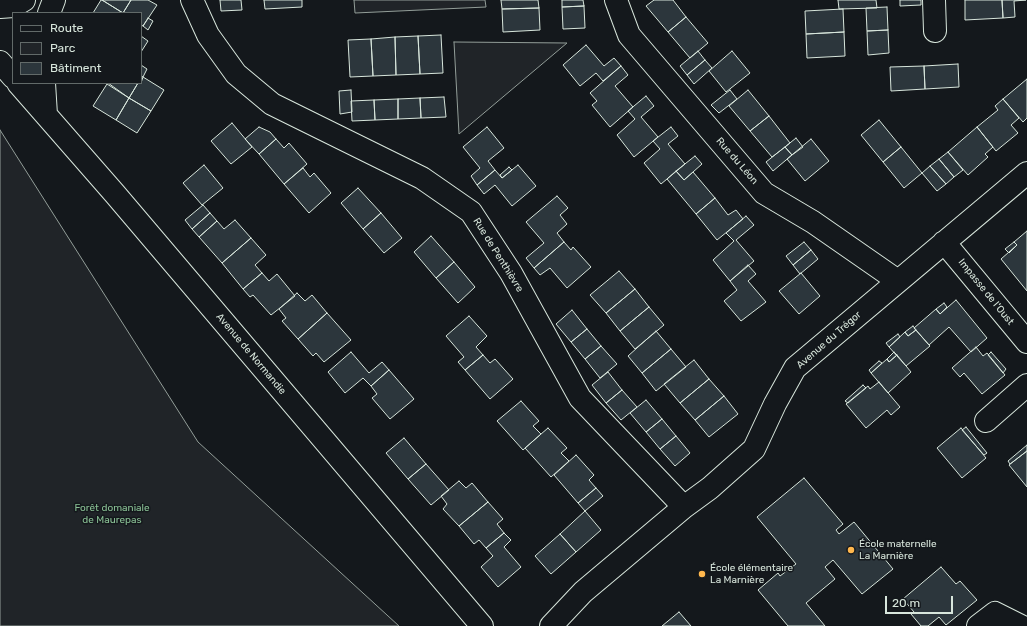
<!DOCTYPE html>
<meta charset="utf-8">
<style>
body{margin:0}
#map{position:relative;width:1027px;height:626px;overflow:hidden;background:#14181c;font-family:Rubik,sans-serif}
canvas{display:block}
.legend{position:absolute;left:12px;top:12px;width:130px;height:72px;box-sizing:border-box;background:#14181c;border:1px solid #626a69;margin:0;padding:5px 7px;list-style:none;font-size:12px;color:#d8e6dc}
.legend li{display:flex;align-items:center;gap:8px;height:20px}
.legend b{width:20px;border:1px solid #626a69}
.scale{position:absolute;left:885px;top:596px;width:68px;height:18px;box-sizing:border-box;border:2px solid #d8e6dc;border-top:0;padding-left:5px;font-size:12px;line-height:14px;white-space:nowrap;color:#d8e6dc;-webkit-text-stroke:3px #14181c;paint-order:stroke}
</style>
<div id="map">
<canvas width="1027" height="626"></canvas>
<ul class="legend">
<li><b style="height:5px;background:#14181c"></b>Route</li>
<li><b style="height:11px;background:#202428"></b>Parc</li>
<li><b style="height:11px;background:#2c363c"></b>Bâtiment</li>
</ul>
<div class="scale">20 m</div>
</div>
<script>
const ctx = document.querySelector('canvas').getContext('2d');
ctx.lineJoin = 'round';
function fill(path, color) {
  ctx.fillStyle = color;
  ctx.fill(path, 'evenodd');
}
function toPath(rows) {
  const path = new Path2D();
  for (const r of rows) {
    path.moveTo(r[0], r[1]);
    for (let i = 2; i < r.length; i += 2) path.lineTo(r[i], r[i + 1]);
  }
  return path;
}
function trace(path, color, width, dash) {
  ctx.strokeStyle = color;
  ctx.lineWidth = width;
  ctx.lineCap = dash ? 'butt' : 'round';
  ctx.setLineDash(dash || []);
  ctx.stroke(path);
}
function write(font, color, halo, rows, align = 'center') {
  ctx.font = font + ' Rubik,sans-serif';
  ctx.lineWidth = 3;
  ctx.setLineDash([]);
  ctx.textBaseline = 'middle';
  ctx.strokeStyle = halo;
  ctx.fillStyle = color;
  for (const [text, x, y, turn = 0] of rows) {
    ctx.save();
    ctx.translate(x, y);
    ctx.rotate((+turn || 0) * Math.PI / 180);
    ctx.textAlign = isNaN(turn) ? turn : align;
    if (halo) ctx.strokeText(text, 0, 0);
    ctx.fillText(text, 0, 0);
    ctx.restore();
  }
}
const green = toPath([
 [354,0,485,0,486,7,355,13,354,0],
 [454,42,567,43,459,134,454,42],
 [0,130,198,442,399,626,0,626,0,130]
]);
const building = toPath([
 [101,0,102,0,123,13,93,13,101,0],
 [102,0,131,0,123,13,102,0],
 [131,0,148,0,157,5,143,26,141,25,141,13,123,13,131,0],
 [220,0,241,0,242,10,221,11,220,0],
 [264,0,302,0,302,7,265,9,264,0],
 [501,0,538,0,539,8,502,9,501,0],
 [562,0,583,0,584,6,562,7,562,0],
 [654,0,673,0,686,17,668,32,646,6,654,0],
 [838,0,876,0,877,8,839,9,838,0],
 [900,0,921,0,921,5,900,6,900,0],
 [965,0,1002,0,1003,18,965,20,965,0],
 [1002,0,1026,0,1014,1,1015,17,1003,18,1002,0],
 [584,6,585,28,563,29,562,7,584,6],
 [887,7,888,30,867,31,866,8,887,7],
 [539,8,540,30,503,32,502,9,539,8],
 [843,9,844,32,806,34,805,11,843,9],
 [686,17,708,43,690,58,668,32,686,17],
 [148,18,153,21,148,30,143,26,148,18],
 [888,30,889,53,868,55,867,31,888,30],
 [844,32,845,56,807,58,806,34,844,32],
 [441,35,443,73,420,74,418,36,441,35],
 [141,36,148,41,141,52,141,36],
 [418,36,420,74,396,75,395,37,418,36],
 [395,37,396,75,373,76,371,39,395,37],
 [371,39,373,76,350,77,348,40,371,39],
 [586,45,604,66,614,58,621,66,603,81,596,73,580,86,563,65,586,45],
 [698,51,705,60,687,75,680,66,698,51],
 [732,51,750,73,726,92,709,71,732,51],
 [705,60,712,68,694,84,687,75,705,60],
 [958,64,959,87,925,89,924,66,958,64],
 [141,65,147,69,143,77,141,76,141,65],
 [621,66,628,75,615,86,633,107,610,127,592,105,597,101,590,93,621,66],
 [924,66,925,89,891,91,890,67,924,66],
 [143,77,164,90,151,111,129,98,138,83,141,83,143,77],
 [1027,79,1027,118,1023,122,1003,99,1027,79],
 [108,83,138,83,129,98,108,83],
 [107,84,129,98,116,120,93,106,107,84],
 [351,90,352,112,340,114,339,91,351,90],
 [730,90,737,99,719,113,711,105,730,90],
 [748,90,769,116,750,131,729,106,748,90],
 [646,96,654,106,641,117,658,137,634,157,617,135,635,119,628,111,646,96],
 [444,97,446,117,421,118,420,98,444,97],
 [129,98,151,111,137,133,116,120,129,98],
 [420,98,421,118,398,119,398,99,420,98],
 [398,99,398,119,375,120,374,100,398,99],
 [1003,99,1019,118,1011,125,1018,133,996,151,977,127,998,110,995,106,1003,99],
 [374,100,375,120,352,121,351,101,374,100],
 [769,116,790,143,772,157,750,131,769,116],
 [879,120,901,147,883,162,861,135,879,120],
 [232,123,252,147,231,164,211,141,232,123],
 [259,127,270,132,276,139,259,154,245,139,259,127],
 [487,127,504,148,488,161,495,170,477,185,471,176,480,168,463,147,487,127],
 [671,127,678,136,668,144,685,164,661,184,644,163,660,149,653,141,671,127],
 [977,127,993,147,985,154,988,157,968,175,948,152,977,127],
 [796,138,803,147,792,155,785,147,796,138],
 [276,139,284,148,289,143,307,164,284,184,259,154,276,139],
 [811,139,829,161,805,181,787,159,811,139],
 [785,147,792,155,773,171,766,162,785,147],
 [901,147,922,173,904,188,883,162,901,147],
 [948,152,963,170,954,177,939,159,948,152],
 [695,156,702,164,684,180,676,171,695,156],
 [939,159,954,177,946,184,930,166,939,159],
 [204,165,223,188,202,205,183,183,204,165],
 [518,165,536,186,512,206,495,185,484,194,477,185,495,170,502,178,518,165],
 [930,166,946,184,937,191,922,173,930,166],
 [509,167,512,170,502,178,500,175,509,167],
 [303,168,310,177,314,173,331,193,309,213,284,184,303,168],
 [676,171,684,180,693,172,715,198,696,214,667,179,676,171],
 [358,188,381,213,363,229,341,203,358,188],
 [557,196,568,208,560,215,567,224,557,233,564,242,534,268,526,258,544,243,526,222,557,196],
 [715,198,728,215,736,210,743,219,717,240,696,214,715,198],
 [203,205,210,213,192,229,185,220,203,205],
 [210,213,217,221,199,237,192,229,210,213],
 [381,213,402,238,384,253,363,229,381,213],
 [746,216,754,225,736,240,754,261,730,281,713,260,734,241,726,233,746,216],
 [235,220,251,238,222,263,199,237,217,221,224,229,235,220],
 [1027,231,1027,291,1001,259,1017,245,1014,242,1027,231],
 [431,236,454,262,436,278,414,252,431,236],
 [251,238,266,255,255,265,262,273,243,289,222,263,251,238],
 [564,242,571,250,573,247,591,267,567,288,550,268,540,275,534,268,564,242],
 [804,242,811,250,793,265,786,256,804,242],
 [1014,242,1017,245,1009,253,1005,249,1014,242],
 [811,250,818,259,800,274,793,265,811,250],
 [454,262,475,287,458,303,436,278,454,262],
 [748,265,756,274,748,281,766,302,741,321,724,301,737,290,730,281,748,265],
 [619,271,635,289,606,313,590,295,619,271],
 [262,273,269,281,277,274,295,296,271,315,253,295,250,297,243,289,262,273],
 [801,273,820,296,799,314,779,291,801,273],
 [635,289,649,307,620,331,606,313,635,289],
 [297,293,305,301,312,295,327,313,298,339,282,321,286,318,279,309,297,293],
 [956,300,987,338,971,352,949,327,929,345,914,328,936,309,940,314,956,300],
 [944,303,947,307,940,314,936,309,944,303],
 [649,307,664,325,635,349,620,331,649,307],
 [572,310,587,329,571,342,556,324,572,310],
 [327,313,351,340,324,362,316,353,313,356,298,339,327,313],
 [469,316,487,336,476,347,483,355,465,370,458,362,464,357,446,336,469,316],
 [913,326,916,330,908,336,905,332,913,326],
 [587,329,601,346,585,359,571,342,587,329],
 [916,330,930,346,906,366,889,347,905,332,908,336,916,330],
 [656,331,671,349,642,373,628,356,656,331],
 [898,334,900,337,889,347,886,343,898,334],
 [601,346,617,364,600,378,585,359,601,346],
 [976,347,983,356,987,353,1005,375,982,394,964,373,960,377,952,368,976,347],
 [671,349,686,367,656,391,642,373,671,349],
 [351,352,369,373,382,362,389,370,371,386,363,378,345,393,328,372,351,352],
 [894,352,897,355,889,362,887,359,894,352],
 [991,352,1006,369,1003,373,988,355,991,352],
 [483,355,490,363,495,359,513,379,490,399,465,370,483,355],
 [897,355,911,372,888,393,871,373,887,359,889,362,897,355],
 [694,360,709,379,680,403,664,384,694,360],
 [879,361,882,363,871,373,869,370,879,361],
 [389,370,414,399,390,419,372,398,377,394,371,386,389,370],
 [608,372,622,390,606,403,592,385,608,372],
 [709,379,724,396,695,420,680,403,709,379],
 [879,382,900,407,891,415,887,410,866,428,846,404,868,386,870,389,879,382],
 [863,385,866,388,848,403,845,401,863,385],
 [622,390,637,407,621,420,606,403,622,390],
 [724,396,738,414,709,437,695,420,724,396],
 [646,400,662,419,646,432,630,413,646,400],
 [521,401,539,421,533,426,541,434,523,450,497,421,521,401],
 [662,419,676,436,660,449,646,432,662,419],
 [966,427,987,453,984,455,962,430,966,427],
 [548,428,567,448,561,453,569,461,551,477,525,448,548,428],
 [961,428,986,458,962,478,937,448,961,428],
 [676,436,690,453,675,466,660,449,676,436],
 [404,438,426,464,408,479,386,453,404,438],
 [1027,445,1027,451,1010,464,1008,461,1027,445],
 [1027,451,1027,487,1009,465,1027,451],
 [576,455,594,475,589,480,596,488,578,503,554,475,576,455],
 [426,464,449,490,431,505,408,479,426,464],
 [804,478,843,524,836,530,839,534,854,522,893,569,862,594,833,560,825,567,835,579,806,603,825,626,788,626,758,590,778,573,780,576,796,564,757,517,804,478],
 [459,481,466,488,472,483,488,502,459,526,443,509,447,504,441,496,459,481],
 [596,488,603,496,585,511,578,503,596,488],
 [488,502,503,519,497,524,504,533,486,548,479,540,474,544,459,526,488,502],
 [585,511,601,530,576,552,560,534,585,511],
 [504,533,511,540,504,547,521,567,498,587,481,567,493,556,486,548,504,533],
 [560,534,576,552,551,574,535,556,560,534],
 [941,567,956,584,960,581,977,600,946,625,939,617,928,626,921,626,911,614,914,612,903,599,941,567],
 [679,612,691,626,662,626,679,612]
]);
const minor = toPath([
 [192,0,208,35,236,74,272,104,422,178,471,212,511,273,580,398,684,507],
 [616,0,629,35,764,193,813,222,898,281],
 [934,0,935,31],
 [0,7,14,6,24,0],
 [49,13,54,0],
 [0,62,13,77],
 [18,83,115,194,482,626],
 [44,83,46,115],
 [944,242,1027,342],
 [986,421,1027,385],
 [551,626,583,592,684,507,710,488,754,449,775,404,795,368,1027,173],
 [978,626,995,613,1021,626]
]);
const markers = [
 [851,550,4,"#ffb74d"],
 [702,574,4,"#ffb74d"]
];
const streetNames = [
 ["Rue du Léon",737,161,49],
 ["Rue de Penthièvre",498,255,58],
 ["Impasse de l'Oust",986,292,51],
 ["Avenue du Trégor",829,340,-41],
 ["Avenue de Normandie",251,354,50]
];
const parkNames = [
 ["Forêt domaniale",112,508],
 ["de Maurepas",112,520]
];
const poiNames = [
 ["École maternelle",859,544],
 ["La Marnière",859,556],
 ["École élémentaire",710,568],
 ["La Marnière",710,580]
];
fill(green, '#202428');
trace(green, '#939e99', 1);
fill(building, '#2c363c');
trace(building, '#d8e6dc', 1);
trace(minor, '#d8e6dc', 24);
trace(minor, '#14181c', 22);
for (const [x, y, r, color] of markers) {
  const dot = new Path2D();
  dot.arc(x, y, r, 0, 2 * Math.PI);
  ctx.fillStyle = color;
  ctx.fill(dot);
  trace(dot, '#14181c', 1.5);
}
write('10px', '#d8e6dc', '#14181c', streetNames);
write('10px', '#8ac095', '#14181c', parkNames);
write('10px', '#d8e6dc', '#14181c', poiNames, 'left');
</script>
